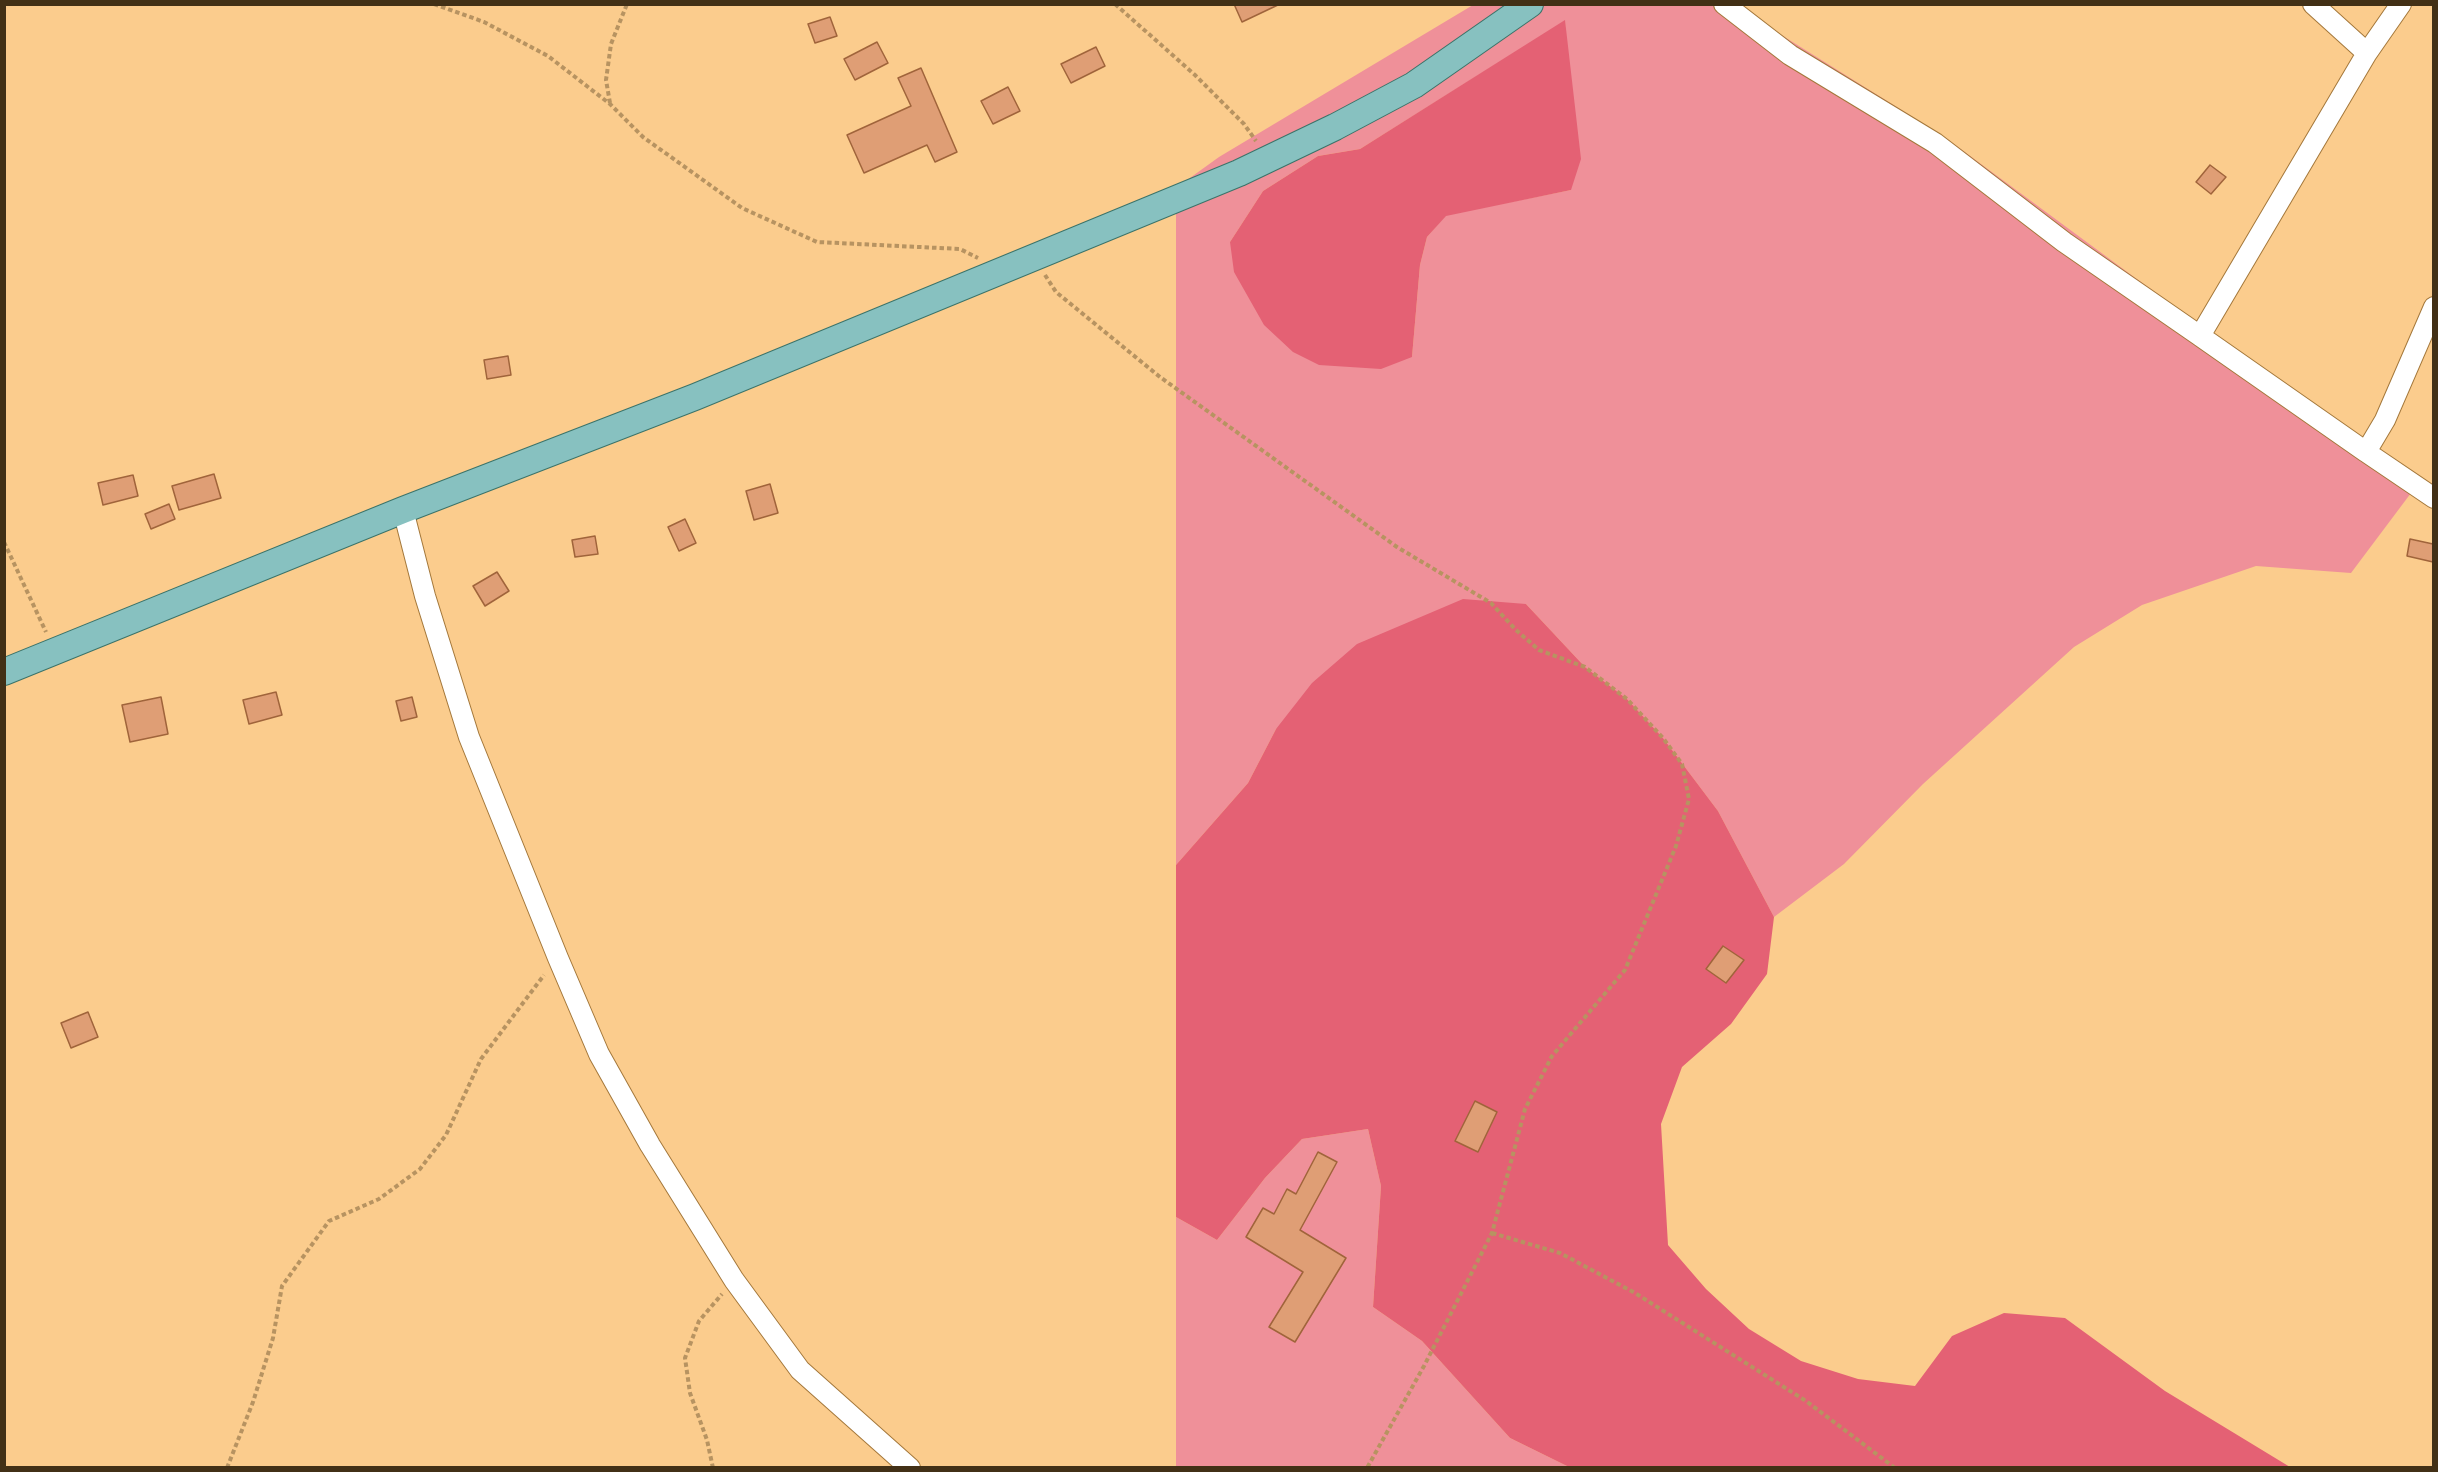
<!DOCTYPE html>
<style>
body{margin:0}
#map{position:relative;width:2438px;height:1472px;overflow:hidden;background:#fbcc8d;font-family:Manrope,sans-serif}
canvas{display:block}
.frame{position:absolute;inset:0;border:6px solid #423016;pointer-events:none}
</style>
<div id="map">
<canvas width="2438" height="1472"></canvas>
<div class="frame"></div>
</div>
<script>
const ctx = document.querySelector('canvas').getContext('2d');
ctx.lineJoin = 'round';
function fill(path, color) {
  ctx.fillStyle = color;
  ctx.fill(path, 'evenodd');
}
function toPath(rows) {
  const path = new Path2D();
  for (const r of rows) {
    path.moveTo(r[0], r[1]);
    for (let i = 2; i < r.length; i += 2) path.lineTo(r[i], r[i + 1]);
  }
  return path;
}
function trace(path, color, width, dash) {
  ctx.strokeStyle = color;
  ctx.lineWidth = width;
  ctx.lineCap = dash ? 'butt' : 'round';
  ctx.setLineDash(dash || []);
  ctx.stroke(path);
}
const green = toPath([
 [1473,5,1740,5,1783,36,1943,136,2134,277,2420,481,2351,573,2256,566,2142,605,2074,647,1923,784,1844,864,1774,917,1718,811,1663,738,1627,699,1585,667,1526,604,1276,729,1248,783,1176,865,1176,188,1219,157],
 [1565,21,1571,190,1446,215,1427,237,1420,265,1412,357,1230,242,1263,191,1318,156,1360,149],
 [1368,1129,1381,1186,1373,1307,1422,1341,1510,1438,1569,1467,1176,1467,1176,1217,1217,1240,1265,1178,1302,1139]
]);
const forest = toPath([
 [1565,20,1581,159,1571,190,1446,216,1427,237,1420,265,1412,357,1381,369,1319,365,1293,352,1264,325,1234,272,1230,242,1263,191,1318,156,1360,149],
 [1463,599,1526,604,1585,667,1627,699,1663,738,1718,811,1774,917,1767,974,1731,1024,1682,1067,1661,1124,1668,1245,1706,1289,1749,1329,1801,1361,1858,1379,1915,1386,1952,1336,2004,1313,2065,1318,2165,1391,2290,1467,1569,1467,1510,1438,1422,1341,1373,1307,1381,1186,1368,1129,1302,1139,1265,1178,1217,1240,1176,1217,1176,865,1248,783,1276,729,1312,683,1357,644]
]);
const building = toPath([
 [1234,4,1280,4,1242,22,1234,4],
 [830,17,837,36,815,43,808,24,830,17],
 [877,42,888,63,855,80,844,59,877,42],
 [1096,47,1105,66,1071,83,1061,64,1096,47],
 [921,68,957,152,935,162,927,145,864,173,847,135,911,106,898,78,921,68],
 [1008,87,1020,111,993,124,981,101,1008,87],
 [2210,165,2226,177,2211,194,2196,182,2210,165],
 [508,356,511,375,487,379,484,360,508,356],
 [214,474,221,498,179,510,172,486,214,474],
 [133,475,138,496,103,505,98,483,133,475],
 [770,484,778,513,754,520,746,491,770,484],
 [169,504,175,519,151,529,145,514,169,504],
 [685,519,696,543,679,551,668,527,685,519],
 [595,536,598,554,575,557,572,540,595,536],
 [2410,539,2433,544,2433,562,2407,556,2410,539],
 [497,572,509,591,485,606,473,586,497,572],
 [276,692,282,715,249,724,243,700,276,692],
 [161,697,168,734,130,742,122,705,161,697],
 [412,697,417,717,401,721,396,701,412,697],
 [1723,946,1744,960,1726,983,1706,969,1723,946],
 [88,1012,98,1037,71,1048,61,1023,88,1012],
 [1475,1101,1497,1112,1478,1152,1455,1141,1475,1101],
 [1318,1152,1337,1162,1300,1230,1346,1258,1295,1342,1269,1327,1303,1272,1246,1237,1263,1208,1274,1214,1287,1189,1296,1194,1318,1152]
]);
const path = toPath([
 [434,4,484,22,548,56,610,104,643,137,742,208,817,242,960,249,978,258],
 [1115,4,1195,75,1244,124,1256,141],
 [610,103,606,80,611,44,627,4],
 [1045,275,1056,292,1160,377,1397,547,1491,603,1516,630,1539,650,1585,667,1627,699,1663,738,1682,764,1689,799,1676,846,1625,970,1552,1056,1525,1109,1492,1233,1424,1366,1367,1468],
 [4,542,46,632],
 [1492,1233,1560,1253,1635,1293,1806,1401,1895,1468],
 [227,1468,253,1402,273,1338,282,1286,329,1221,379,1199,420,1169,446,1135,481,1059,544,975],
 [713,1468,707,1440,690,1393,685,1358,699,1321,722,1294]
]);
const minor = toPath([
 [1724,4,1790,55,1935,143,2064,242,2200,336,2367,53],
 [2313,4,2367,53,2401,4],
 [2200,336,2366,452,2385,420,2434,307],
 [2366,452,2434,498],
 [403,510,425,596,469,737,558,958,599,1054,650,1145,734,1280,800,1370,910,1468]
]);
const major = toPath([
 [4,672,403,510,695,397,1239,173,1335,127,1414,85,1530,4]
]);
fill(green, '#ef9099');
fill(forest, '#e46174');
fill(building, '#df9e75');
trace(building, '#a0643b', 1.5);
trace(minor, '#a4783b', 22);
trace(major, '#3b7369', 28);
trace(path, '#b79361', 4, [4.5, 3]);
trace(minor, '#fff', 20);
trace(major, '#87c1c0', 26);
</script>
